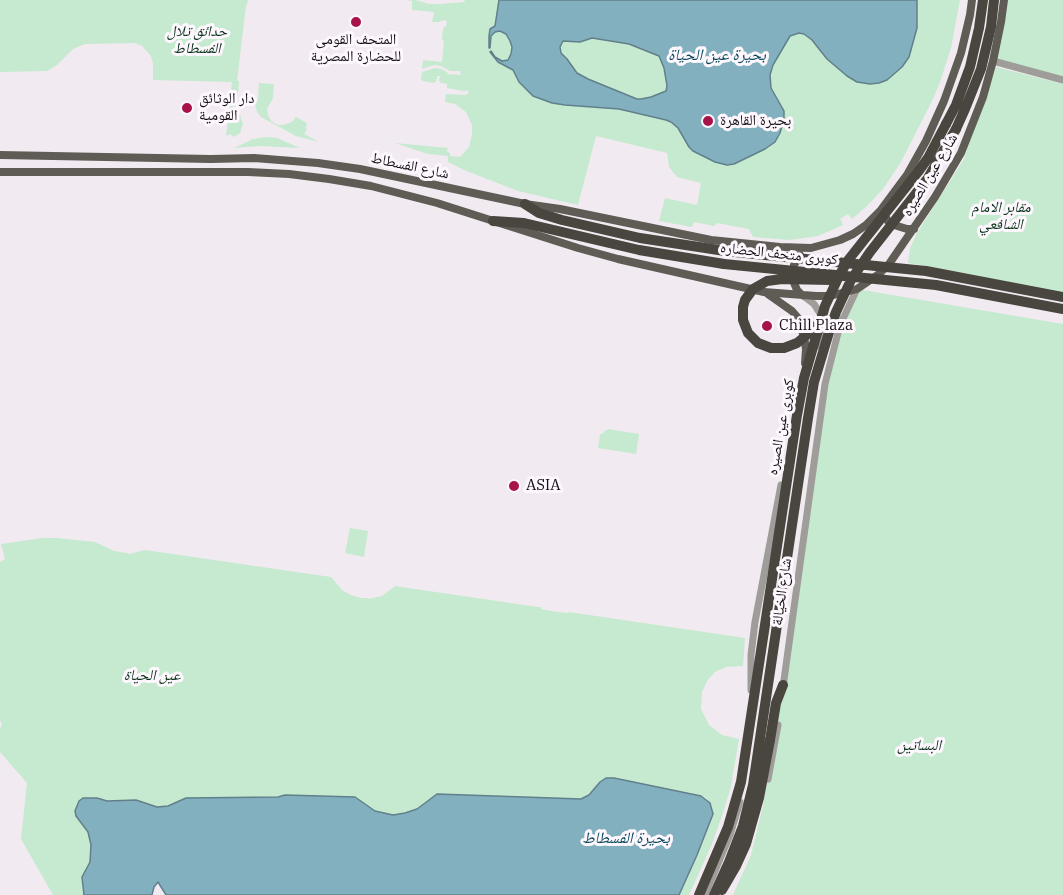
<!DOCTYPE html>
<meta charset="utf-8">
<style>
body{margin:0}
canvas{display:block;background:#f1eaf0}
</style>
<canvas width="1063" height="895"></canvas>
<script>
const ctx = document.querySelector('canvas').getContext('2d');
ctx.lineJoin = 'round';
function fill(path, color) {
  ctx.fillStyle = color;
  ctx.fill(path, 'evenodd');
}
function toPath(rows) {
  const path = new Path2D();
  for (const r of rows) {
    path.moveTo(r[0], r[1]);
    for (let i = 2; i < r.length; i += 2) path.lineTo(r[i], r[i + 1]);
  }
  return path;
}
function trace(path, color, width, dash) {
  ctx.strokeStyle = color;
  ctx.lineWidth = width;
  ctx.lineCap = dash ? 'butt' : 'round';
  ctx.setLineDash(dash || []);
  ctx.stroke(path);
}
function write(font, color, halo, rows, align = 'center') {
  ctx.font = font + ' "IBM Plex Serif","Noto Naskh Arabic",serif';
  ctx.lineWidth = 6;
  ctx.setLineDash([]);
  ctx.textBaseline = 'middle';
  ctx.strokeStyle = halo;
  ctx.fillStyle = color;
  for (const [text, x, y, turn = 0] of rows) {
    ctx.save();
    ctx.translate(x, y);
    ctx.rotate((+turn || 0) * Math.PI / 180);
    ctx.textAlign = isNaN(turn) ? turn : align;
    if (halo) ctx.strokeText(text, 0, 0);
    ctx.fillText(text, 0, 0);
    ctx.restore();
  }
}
const green = toPath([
 [0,0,248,0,247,5,246,6,237,81,239,81,237,106,243,124,240,133,234,137,230,134,226,136,232,82,153,80,153,64,151,56,142,46,135,43,85,44,73,49,57,65,47,71,0,72],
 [407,0,416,0,429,4,440,4,464,2,465,0,960,0,951,48,940,82,933,99,901,162,883,189,867,206,852,219,848,214,840,219,843,225,818,236,790,240,753,237,749,229,717,223,714,226,694,222,692,227,659,221,665,198,697,205,701,183,677,177,669,167,667,153,596,136,578,205,518,191,464,170,448,162,448,156,428,154,395,143,448,148,447,152,450,153,450,156,460,157,469,147,472,134,472,125,466,112,455,104,445,102,446,94,465,95,469,93,467,90,464,91,447,88,447,84,441,83,439,81,440,76,437,76,437,79,435,79,437,80,434,83,423,81,421,79,422,72,435,68,442,69,448,73,447,74,461,75,460,71,450,71,441,66,434,65,422,69,423,60,442,62,444,41,442,40,443,28,446,26,447,21,444,20,439,22,432,22,434,12,412,10,412,1],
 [1005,0,1063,0,1063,77,996,59],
 [996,67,1063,84,1063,293,959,272,908,263,910,248,917,233,964,159],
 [259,83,274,84,273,98,267,109,268,115,271,121,278,125,283,125,292,122,296,117,307,123,306,128,307,129,304,134,319,142,296,136,261,117,257,112,255,104,255,101,258,100],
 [266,137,277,138,300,148,260,146,234,148,253,139],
 [857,289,1063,324,1063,895,733,895,751,855,763,806,776,730,827,389,837,338],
 [608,429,639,434,636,454,598,448,600,435],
 [350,528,368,531,364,557,345,553],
 [43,538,57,538,95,542,114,551,127,553,129,554,145,550,331,577,342,590,351,595,361,598,368,598,369,599,382,596,395,586,538,607,541,607,541,609,551,611,568,613,569,612,745,638,743,666,726,667,715,672,707,681,702,692,701,709,709,725,722,735,739,739,731,786,724,810,712,844,689,895,679,895,705,835,713,814,712,806,705,797,701,796,610,778,603,780,592,793,581,799,437,794,417,809,405,813,393,815,375,811,355,797,285,795,278,797,186,798,168,806,157,807,136,800,107,801,97,798,83,798,79,801,75,811,76,816,88,832,91,845,90,862,82,877,84,895,53,895,21,839,27,783,0,752,0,730,2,723,0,721,0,562,5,559,1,544]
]);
const water = toPath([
 [499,0,917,0,917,28,909,57,902,67,887,80,879,83,870,84,857,82,847,76,827,59,812,40,804,34,799,33,790,36,773,65,770,75,771,88,784,111,784,119,780,133,775,142,765,149,734,164,727,165,715,162,693,151,689,147,678,128,671,122,666,120,619,109,565,105,552,103,533,96,519,82,513,70,498,62,490,52,491,51,495,57,502,61,508,60,511,54,512,47,510,41,506,34,500,31,495,32,491,36,490,48,489,48,489,36,490,29,495,26,499,0],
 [592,38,629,44,659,56,664,68,667,86,666,91,651,97,641,99,637,99,588,79,577,73,567,59,561,53,560,47,563,41,580,42,592,38],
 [606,778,614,778,701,796,710,803,713,814,697,855,679,895,166,895,158,882,154,887,152,895,84,895,82,877,90,862,91,845,88,832,76,816,75,811,79,801,83,798,97,798,107,801,136,800,157,807,168,806,186,798,278,797,285,795,355,797,375,811,393,815,405,813,417,809,437,794,581,799,589,795,600,782,606,778]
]);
const tertiary = toPath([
 [993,61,1063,80],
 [802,295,814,304,823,318,824,325,823,333,818,346],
 [783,687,825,384,840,325,857,289],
 [751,690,751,655,755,622,781,485],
 [768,779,778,725],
 [705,895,730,835,740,802]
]);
const primary = toPath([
 [0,155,211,159,254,158,318,163,360,169,525,204,560,209,711,240,780,247,811,248,840,240,853,234,866,225,881,210,907,175,926,141,944,101,961,53,970,15,972,0],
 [0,172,248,172,289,174,329,179,371,186,437,203,578,248,618,259,764,292,816,296,830,296,857,289,879,274,889,264,935,197,961,153,983,97,993,61,1001,22,1004,0],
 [881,210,888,221,894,225,907,229,914,229],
 [800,255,794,265,792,278,797,290,802,295],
 [765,292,792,311,798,318,804,337,806,349,805,363]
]);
const motorway = toPath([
 [946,124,956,105,970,67,979,28,983,0],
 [956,129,965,109,981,69,991,27,994,0],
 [525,204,539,213,562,220,640,238,725,251],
 [493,221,524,223,639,250,724,264],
 [770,740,776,703,783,685]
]);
const motorwayBridge = toPath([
 [725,251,926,271,1063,297],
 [724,264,936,285,1063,309],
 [816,322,808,334,797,343,784,348,771,348,758,343,748,333,743,320,743,307,745,300,753,289,767,281,782,279,831,280],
 [722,890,736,866,746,844,759,798,770,740],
 [699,895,728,827,741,782,797,415,804,378,825,306,840,274,849,259,918,172,928,158,946,124],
 [714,895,729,862,743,826,753,785,808,418,814,382,830,329,836,312,851,280,870,252,928,178,956,129]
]);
const markers = [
 [356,22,6,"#a71248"],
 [187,108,6,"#a71248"],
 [708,121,6,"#a71248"],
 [767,326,6,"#a71248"],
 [514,486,6,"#a71248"]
];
const parkNames = [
 ["حدائق تلال",197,32],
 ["الفسطاط",197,49],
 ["مقابر الامام",1001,208],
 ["الشافعي",1001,225],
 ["عين الحياة",152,676],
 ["البساتين",919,746]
];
const poiNames = [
 ["المتحف القومى",356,40,"center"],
 ["للحضارة المصرية",356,57,"center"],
 ["دار الوثائق",199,99],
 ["القومية",199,116],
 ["بحيرة القاهرة",720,121],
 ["Chill Plaza",779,326],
 ["ASIA",526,486]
];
const streetNames = [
 ["شارع الفسطاط",410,166,12],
 ["شارع عين الصيره",930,175,-59],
 ["كوبرى متحف الحضاره",779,254,6],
 ["كوبرى عين الصيره",781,427,-80],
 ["شارع الخيالة",782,592,-82]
];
const waterNames = [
 ["بحيرة عين الحياة",717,55],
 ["بحيرة الفسطاط",626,838]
];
fill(green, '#c6eacf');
fill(water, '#83b0bf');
trace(water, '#61808b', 1.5);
trace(tertiary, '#9e9d99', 7);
trace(primary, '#5f5c56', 8);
trace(motorway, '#49453f', 10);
trace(motorwayBridge, '#49453f', 10);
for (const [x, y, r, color] of markers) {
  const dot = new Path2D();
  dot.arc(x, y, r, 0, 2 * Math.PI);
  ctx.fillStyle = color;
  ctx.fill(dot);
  trace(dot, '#fef7fe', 2);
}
write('italic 15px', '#083319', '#fef7fe', parkNames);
write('15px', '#131113', '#fef7fe', poiNames, 'left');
write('15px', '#131113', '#fef7fe', streetNames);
write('italic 16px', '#094b5c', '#fef7fe', waterNames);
</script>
